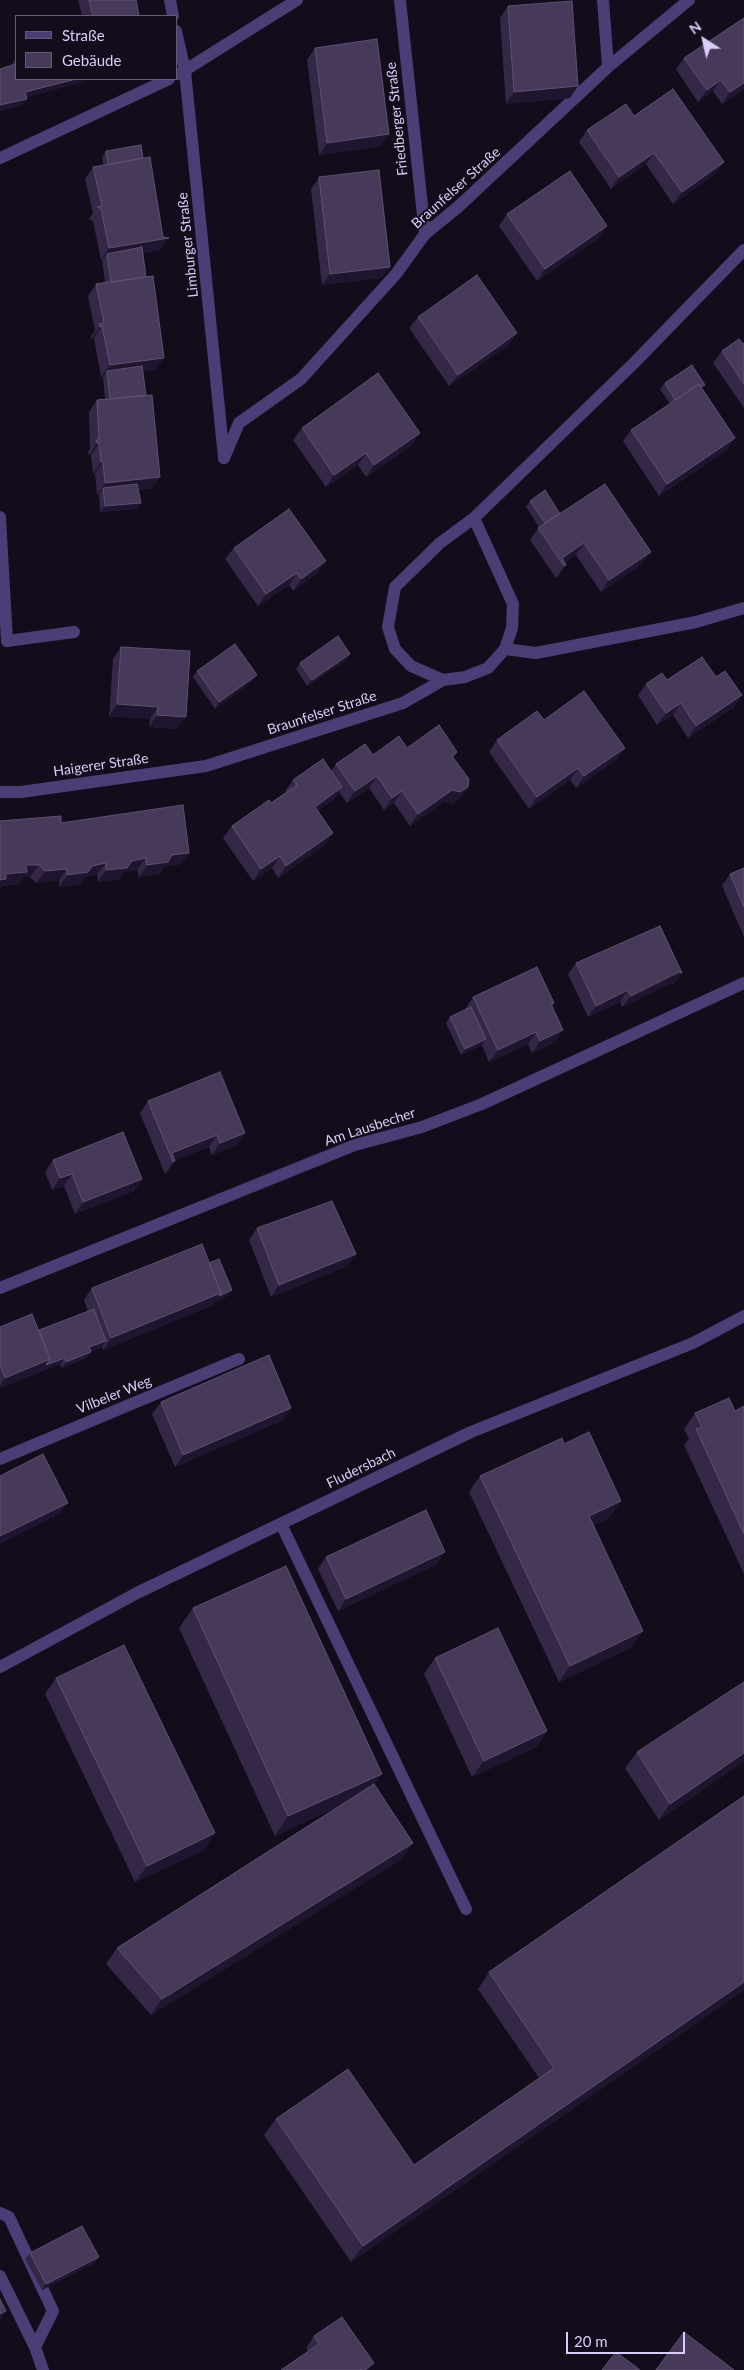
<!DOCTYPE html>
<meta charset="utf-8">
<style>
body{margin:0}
#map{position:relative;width:744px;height:2370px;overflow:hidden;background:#130d1b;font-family:Lato,sans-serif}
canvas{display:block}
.legend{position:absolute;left:15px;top:15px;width:162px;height:65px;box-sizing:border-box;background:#130d1b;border:1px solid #635a74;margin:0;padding:6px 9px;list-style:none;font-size:15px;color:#dbcdf9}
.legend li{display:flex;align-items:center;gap:10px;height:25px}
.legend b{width:25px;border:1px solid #635a74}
.north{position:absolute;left:679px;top:15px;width:50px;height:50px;-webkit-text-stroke:4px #130d1b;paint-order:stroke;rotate:325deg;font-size:14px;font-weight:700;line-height:20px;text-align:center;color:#dbcdf9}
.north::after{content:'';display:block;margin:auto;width:18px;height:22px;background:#dbcdf9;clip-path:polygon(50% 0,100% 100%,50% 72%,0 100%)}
.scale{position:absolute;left:566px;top:2332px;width:119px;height:22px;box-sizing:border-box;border:2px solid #dbcdf9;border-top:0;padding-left:6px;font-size:15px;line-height:18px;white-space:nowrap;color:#dbcdf9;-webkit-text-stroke:4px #130d1b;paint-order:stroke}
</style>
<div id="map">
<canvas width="744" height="2370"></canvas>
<ul class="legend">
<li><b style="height:6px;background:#4b3d75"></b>Straße</li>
<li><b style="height:14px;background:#46395a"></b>Gebäude</li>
</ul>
<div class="north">N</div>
<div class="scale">20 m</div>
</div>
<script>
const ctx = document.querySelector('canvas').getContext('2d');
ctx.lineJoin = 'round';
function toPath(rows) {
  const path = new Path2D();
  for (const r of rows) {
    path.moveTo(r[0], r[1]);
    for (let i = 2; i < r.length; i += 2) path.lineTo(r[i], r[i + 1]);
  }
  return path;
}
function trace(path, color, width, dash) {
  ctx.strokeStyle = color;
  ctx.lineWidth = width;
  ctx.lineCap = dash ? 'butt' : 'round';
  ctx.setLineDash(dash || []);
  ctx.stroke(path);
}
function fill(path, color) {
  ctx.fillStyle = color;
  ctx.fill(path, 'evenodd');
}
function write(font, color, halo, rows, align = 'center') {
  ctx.font = font + ' Lato,sans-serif';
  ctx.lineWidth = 4;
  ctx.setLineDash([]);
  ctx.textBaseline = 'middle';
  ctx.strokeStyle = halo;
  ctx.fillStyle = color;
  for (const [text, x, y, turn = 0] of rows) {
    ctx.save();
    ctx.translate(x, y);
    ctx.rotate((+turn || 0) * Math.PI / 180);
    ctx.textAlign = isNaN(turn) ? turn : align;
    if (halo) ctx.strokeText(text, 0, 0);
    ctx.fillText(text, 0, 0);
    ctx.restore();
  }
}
const service = toPath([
 [224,458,239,423,301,379,396,274,425,234,458,207,608,67,689,0],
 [7,641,74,632],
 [206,766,403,703,443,680],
 [281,1524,466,1909],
 [0,2213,9,2217,53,2311,35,2347],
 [0,2276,35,2347,43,2370]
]);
const minor = toPath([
 [170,0,173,16],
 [400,0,425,234],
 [603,0,608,67],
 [176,31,185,71,224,458],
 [179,74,297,0],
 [0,158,169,79],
 [0,517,7,641],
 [474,518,513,604,512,628,505,649,488,668,465,677,443,680,411,666,395,649,388,627,395,587,440,543,474,518],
 [474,518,634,363,744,250],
 [505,649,536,653,696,622,744,608],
 [0,792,21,792,206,766],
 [0,1288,355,1145,422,1127,482,1104,744,983],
 [0,1459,239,1359],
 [0,1667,137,1593,471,1432,693,1343,744,1316]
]);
const wall = toPath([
 [78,0,136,0,139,16,82,16],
 [508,6,578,86,570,98,506,104,500,18],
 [744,18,744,89,722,104,713,91,698,102,676,69,684,58],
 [315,48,381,146,319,155,307,60],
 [15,59,83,82,26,97,27,99,22,105,0,111,0,69,11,66],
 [634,116,724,162,715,174,673,204,646,164,611,189,579,142,587,130],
 [106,151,160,250,143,253,156,369,143,371,152,488,138,490,141,503,136,509,100,512,99,494,97,495,95,474,93,474,91,455,89,455,88,452,90,449,89,412,97,400,105,400,103,377,101,377,94,338,91,339,91,336,95,331,88,296,96,284,105,282,102,260,101,260,93,221,89,219,93,213,85,179,93,167,103,165,102,157],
 [319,177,390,267,381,278,322,285,311,189],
 [507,214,599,238,537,281,499,226],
 [418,317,509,345,449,386,409,328],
 [744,343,744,408,713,363,722,351],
 [665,383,702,389,727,450,659,496,623,441,631,430,670,404,660,389],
 [302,428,412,445,366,477,358,465,326,487,293,440],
 [530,501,560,514,642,564,601,592,576,555,565,562,566,565,558,577,556,578,530,540,539,527,526,507],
 [234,548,318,573,293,591,289,585,258,606,225,559],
 [121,647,177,729,149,727,150,719,109,716,113,659],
 [346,660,307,686,296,669,300,663],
 [197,671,253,681,215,709,193,677],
 [667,680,734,707,688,738,673,715,657,725,638,695,646,684],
 [544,720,625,748,616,760,576,788,570,780,529,809,489,752,497,740],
 [407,748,457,752,453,758,468,787,459,799,452,804,444,802,410,826,394,803,384,810,369,788,347,803,339,792,334,799,317,811,325,845,278,878,272,868,253,881,223,838,232,826,271,803,286,793,285,791,293,780,331,771,336,764],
 [0,821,61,823,189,853,181,864,165,866,159,874,139,877,137,870,124,872,119,879,98,882,97,874,85,877,80,884,59,887,59,880,36,883,30,877,23,877,19,884,2,886,0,888],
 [744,868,744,937,722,886,730,874],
 [576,963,682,973,674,984,671,983,622,1007,620,1002,588,1017,568,974],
 [473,997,554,1003,552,1006,555,1042,532,1053,528,1044,489,1062,482,1045,461,1055,446,1023,450,1017,465,1010,465,1009],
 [148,1101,245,1133,237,1145,212,1155,209,1147,175,1160,167,1173,165,1174,140,1113],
 [53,1160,142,1179,134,1191,75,1214,64,1186,52,1190,45,1172],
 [257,1228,347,1266,271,1297,249,1240],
 [209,1264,232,1290,227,1296,215,1302,213,1305,103,1350,102,1347,91,1351,87,1358,62,1368,60,1364,0,1388,0,1327,39,1330,88,1312,84,1300,92,1288],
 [161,1402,291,1408,283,1420,175,1467,152,1414],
 [744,1406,744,1574,684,1445,689,1439,684,1429,695,1413,735,1411],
 [564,1444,610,1517,594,1525,632,1647,559,1682,469,1492,480,1476],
 [326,1557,437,1564,338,1611,318,1569],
 [193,1608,374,1785,402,1859,151,2015,106,1964,117,1948,343,1804,275,1836,179,1628],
 [435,1658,547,1731,536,1747,472,1777,424,1674],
 [56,1678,204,1850,135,1882,45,1694],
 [637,1752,744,1761,659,1820,625,1768],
 [744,1796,744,1990,351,2262,264,2135,276,2119,414,2165,539,2078,478,1989,489,1972],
 [30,2253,99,2257,94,2263,42,2290,25,2259],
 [314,2336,374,2363,308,2351,306,2348]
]);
const shadedWall = toPath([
 [76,79,85,79,83,82,21,99,25,92],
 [721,80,713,91,698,102,707,90],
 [744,83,744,89,722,104,730,92],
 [578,86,570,98,506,104,514,92],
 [27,99,22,105,0,111,0,105],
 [389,134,381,146,319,155,327,143],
 [654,153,646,164,611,189,619,177],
 [724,162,715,174,673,204,682,192],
 [607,226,599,238,537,281,545,269],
 [169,238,160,250,107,259,107,254,102,260,101,260,109,248],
 [390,267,381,278,322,285,330,274],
 [102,326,94,338,91,339,100,327],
 [517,333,509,345,449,386,458,375],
 [164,358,156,369,108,376,107,371,103,377,101,377,110,365],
 [420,433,412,445,366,477,374,465],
 [735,438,727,450,659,496,667,484],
 [97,443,99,443,91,455,89,455],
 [366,453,358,465,326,487,334,475],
 [101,462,103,462,95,474,93,474],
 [160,477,152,488,104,494,103,488,99,494,97,495,105,483],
 [141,503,136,509,100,512,105,506],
 [584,543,576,555,562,564,562,558],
 [651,552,642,564,601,592,609,580],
 [326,561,318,573,293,591,301,579],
 [566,565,558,577,556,578,564,566],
 [297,573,289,585,258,606,266,594],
 [350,654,346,660,307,686,312,680],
 [257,675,253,681,215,709,219,702],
 [742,695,734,707,688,738,696,726],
 [681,703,673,715,657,725,666,713],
 [117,704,158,707,150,719,109,716],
 [157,715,186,717,177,729,149,727],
 [625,748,616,760,576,788,584,776],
 [578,768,570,780,529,809,537,797],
 [377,776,369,788,347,803,355,791],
 [342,787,334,799,306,819,315,807],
 [468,787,459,799,452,804,444,802,410,826,418,814,452,790],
 [402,791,394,803,384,810,392,798],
 [333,833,325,845,278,878,286,866],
 [189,853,181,864,165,866,159,874,139,877,147,865,172,855],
 [280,856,272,868,253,881,261,869],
 [146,858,137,870,124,872,119,879,98,882,106,870,132,861],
 [106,863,97,874,85,877,80,884,59,887,67,875,92,866],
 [26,865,39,865,30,877,23,877,19,884,2,886,0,888,0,880,6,874],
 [67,869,59,880,36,883,45,871],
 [679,972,682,973,674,984,671,983,622,1007,631,996],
 [628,990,620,1002,588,1017,596,1006],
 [563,1030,555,1042,532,1053,540,1041],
 [536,1032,528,1044,489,1062,498,1050],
 [486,1039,482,1045,461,1055,465,1049],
 [245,1133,237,1145,212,1155,220,1143],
 [217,1135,209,1147,173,1161,172,1153],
 [175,1161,167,1173,165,1174,173,1162],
 [72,1174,64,1186,52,1190,60,1178],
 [142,1179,134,1191,75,1214,83,1202],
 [356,1254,347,1266,271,1297,279,1285],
 [232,1290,227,1296,215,1302,213,1305,103,1350,111,1338,221,1293],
 [106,1341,102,1347,85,1353,89,1347],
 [91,1352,87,1358,62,1368,66,1362],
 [65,1358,60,1364,0,1388,0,1385,5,1378,50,1359],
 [291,1408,283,1420,175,1467,183,1455],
 [621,1501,610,1517,578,1532,589,1516],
 [68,1503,59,1514,0,1544,0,1536],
 [445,1552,437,1564,338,1611,346,1599],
 [643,1631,632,1647,559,1682,570,1666],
 [547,1731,536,1747,472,1777,484,1761],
 [744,1753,744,1761,659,1820,670,1804],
 [382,1774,368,1793,275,1836,288,1816],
 [215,1833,204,1850,135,1882,147,1866],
 [413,1843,402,1859,151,2015,162,1999],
 [744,1982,744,1990,351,2262,363,2246],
 [99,2257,94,2263,42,2290,46,2284],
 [6,2311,0,2320,0,2314],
 [374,2363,369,2370,364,2370]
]);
const building = toPath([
 [89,0,136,0,139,16,88,16,93,16,89,0],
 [572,1,578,86,514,92,508,6,572,1],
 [744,18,744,83,730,92,721,80,707,90,684,58,744,18],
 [377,39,389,134,327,143,315,48,377,39],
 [16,64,16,79,76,79,25,92,27,99,0,105,0,69,16,64],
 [673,89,724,162,682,192,654,153,619,177,587,130,626,104,634,116,673,89],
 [141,145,143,158,108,165,106,151,141,145],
 [150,157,163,237,169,238,109,248,101,209,97,207,102,206,93,167,150,157],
 [379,170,390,267,330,274,319,177,379,170],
 [570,171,607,226,545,269,507,214,570,171],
 [142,247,146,277,111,282,107,254,142,247],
 [477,275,517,333,458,375,418,317,477,275],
 [153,276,164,358,110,365,102,326,100,327,99,324,104,323,96,284,153,276],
 [739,339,743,344,744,343,744,384,722,351,739,339],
 [692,365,705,385,701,387,699,384,675,400,665,383,692,365],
 [142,366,146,395,110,399,107,371,142,366],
 [378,373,420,433,374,465,366,453,334,475,302,428,378,373],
 [699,384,735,438,667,484,631,430,699,384],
 [152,395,160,477,105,483,103,462,101,462,99,443,97,443,96,440,99,440,97,400,152,395],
 [137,484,141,503,105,506,103,488,137,484],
 [605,484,651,552,609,580,584,543,562,558,566,565,564,566,538,528,605,484],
 [545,490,560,514,545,523,530,501,545,490],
 [289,509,326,561,301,579,297,573,266,594,234,548,289,509],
 [338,636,350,654,312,680,300,663,338,636],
 [235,644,257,675,219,702,197,671,235,644],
 [121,647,190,651,186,717,157,715,158,707,117,704,121,647],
 [702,657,716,677,725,671,742,695,696,726,681,703,666,713,646,684,662,673,667,680,702,657],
 [584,691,625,748,584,776,578,768,537,797,497,740,537,711,544,720,584,691],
 [439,725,457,752,452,756,469,779,468,787,460,792,452,790,418,814,402,791,392,798,377,776,355,791,336,764,365,744,373,755,399,736,407,748,439,725],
 [323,759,342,787,315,807,333,833,286,866,280,856,261,869,232,826,269,800,271,803,297,785,293,780,323,759],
 [183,805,189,853,172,855,168,862,147,865,146,858,132,861,127,868,106,870,106,863,92,866,88,872,67,875,67,869,45,871,39,865,26,865,27,872,6,874,6,879,0,880,0,821,61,816,61,823,183,805],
 [744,868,744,907,730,874,744,868],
 [660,926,682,973,679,972,631,996,628,990,596,1006,576,963,660,926],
 [537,967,554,1003,551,1004,563,1030,540,1041,536,1032,498,1050,473,997,537,967],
 [471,1007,486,1039,465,1049,450,1017,471,1007],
 [220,1072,245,1133,220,1143,217,1135,172,1153,175,1161,173,1162,148,1101,220,1072],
 [123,1132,142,1179,83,1202,72,1174,60,1178,53,1160,123,1132],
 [332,1201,356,1254,279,1285,257,1228,332,1201],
 [202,1244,221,1293,111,1338,92,1288,202,1244],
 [219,1259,232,1290,219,1296,221,1293,209,1263,219,1259],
 [94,1309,106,1341,89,1347,91,1352,66,1362,65,1358,46,1365,50,1359,39,1330,94,1309],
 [32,1314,50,1359,5,1378,0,1365,0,1327,32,1314],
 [269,1355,291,1408,183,1455,161,1402,269,1355],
 [729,1398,735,1411,744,1406,744,1534,696,1429,702,1427,695,1413,729,1398],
 [589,1432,621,1501,589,1516,643,1631,570,1666,480,1476,562,1438,564,1444,589,1432],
 [43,1454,68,1503,0,1536,0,1476,43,1454],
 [426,1510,445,1552,346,1599,326,1557,426,1510],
 [286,1566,382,1774,288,1816,193,1608,286,1566],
 [498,1628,547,1731,484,1761,435,1658,498,1628],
 [124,1645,215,1833,147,1866,56,1678,124,1645],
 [744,1682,744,1753,670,1804,637,1752,744,1682],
 [374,1784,413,1843,162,1999,117,1948,374,1784],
 [744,1796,744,1982,363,2246,276,2119,348,2069,414,2165,554,2068,489,1972,744,1796],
 [82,2226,99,2257,46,2284,30,2253,82,2226],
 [0,2299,6,2311,0,2314,0,2299],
 [342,2317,374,2363,365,2370,281,2370,319,2344,314,2336,342,2317],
 [684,2332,734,2370,656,2370,684,2332],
 [616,2352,640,2370,602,2370,616,2352]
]);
const streetNames = [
 ["Friedberger Straße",397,119,-96],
 ["Braunfelser Straße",456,188,-42],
 ["Limburger Straße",188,245,-96],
 ["Braunfelser Straße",322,713,-18],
 ["Haigerer Straße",101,765,-8],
 ["Am Lausbecher",370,1127,-18],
 ["Vilbeler Weg",114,1395,-22],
 ["Fludersbach",361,1468,-26]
];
trace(service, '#4b3d75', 12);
trace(minor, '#4b3d75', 12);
fill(wall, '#352747');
fill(shadedWall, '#20152e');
fill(building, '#46395a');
trace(building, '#5e5073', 1);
write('14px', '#dbcdf9', '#130d1b', streetNames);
</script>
